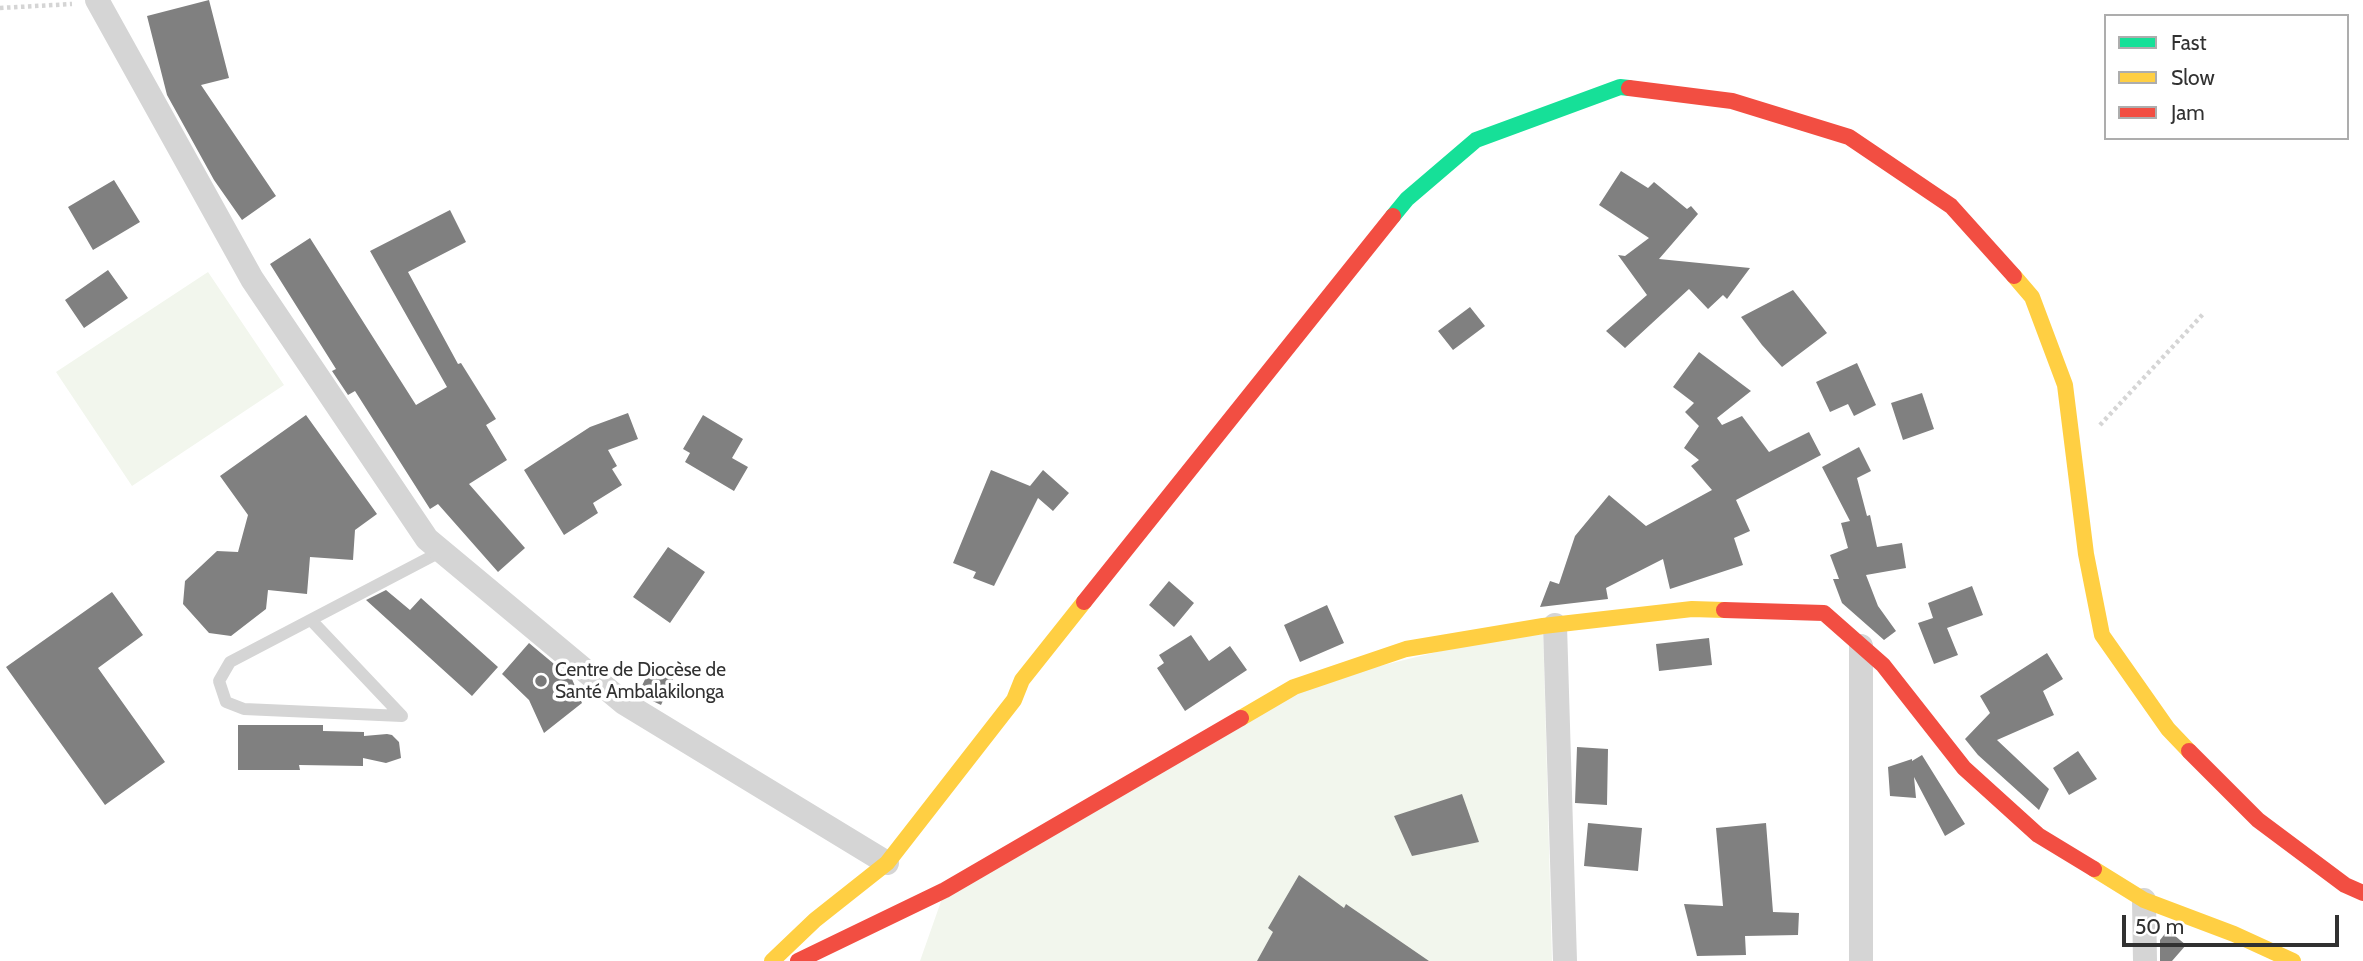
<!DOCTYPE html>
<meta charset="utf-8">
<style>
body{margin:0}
#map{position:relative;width:2363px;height:961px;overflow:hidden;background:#fff;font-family:Cabin,sans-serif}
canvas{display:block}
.legend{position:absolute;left:2104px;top:14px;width:245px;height:126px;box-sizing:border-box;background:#fff;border:2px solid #adadad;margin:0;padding:9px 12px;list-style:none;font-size:21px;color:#313131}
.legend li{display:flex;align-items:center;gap:14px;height:35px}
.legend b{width:35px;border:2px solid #adadad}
.scale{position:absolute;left:2122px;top:915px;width:217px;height:32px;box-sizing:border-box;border:4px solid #313131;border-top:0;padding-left:9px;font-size:21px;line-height:24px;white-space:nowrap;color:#313131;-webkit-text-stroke:5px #fff;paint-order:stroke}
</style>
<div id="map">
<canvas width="2363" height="961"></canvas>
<ul class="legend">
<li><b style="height:9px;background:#16e098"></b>Fast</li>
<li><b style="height:9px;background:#ffcf43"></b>Slow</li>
<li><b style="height:9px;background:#f24e42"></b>Jam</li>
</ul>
<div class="scale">50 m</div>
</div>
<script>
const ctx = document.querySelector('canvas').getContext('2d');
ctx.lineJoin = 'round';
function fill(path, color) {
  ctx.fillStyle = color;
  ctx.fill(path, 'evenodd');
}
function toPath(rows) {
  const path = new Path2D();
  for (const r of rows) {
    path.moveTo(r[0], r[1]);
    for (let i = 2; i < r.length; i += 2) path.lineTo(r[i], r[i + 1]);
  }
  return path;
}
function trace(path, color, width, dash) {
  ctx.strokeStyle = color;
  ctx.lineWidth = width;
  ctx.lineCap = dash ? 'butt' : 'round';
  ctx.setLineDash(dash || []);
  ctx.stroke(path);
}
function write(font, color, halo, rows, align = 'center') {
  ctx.font = font + ' Cabin,sans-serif';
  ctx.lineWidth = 7;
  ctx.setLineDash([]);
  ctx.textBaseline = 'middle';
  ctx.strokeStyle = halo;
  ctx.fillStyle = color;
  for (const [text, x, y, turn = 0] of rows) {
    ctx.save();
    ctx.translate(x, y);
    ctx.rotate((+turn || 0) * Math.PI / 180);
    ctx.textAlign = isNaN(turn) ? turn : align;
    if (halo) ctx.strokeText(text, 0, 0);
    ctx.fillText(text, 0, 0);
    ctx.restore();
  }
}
const green = toPath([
 [208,272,284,385,132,486,56,372],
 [1543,626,1552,961,920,961,945,890,1294,687]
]);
const building = toPath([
 [209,0,229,78,201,85,276,196,242,220,214,180,167,95,147,16],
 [1621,171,1648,188,1654,182,1687,209,1691,206,1698,214,1659,259,1750,268,1727,299,1723,295,1708,309,1689,289,1625,348,1606,331,1647,295,1618,255,1625,256,1649,238,1599,205],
 [114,180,140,222,93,250,68,207],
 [450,210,466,242,408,272,458,364,461,363,496,419,486,425,507,460,469,484,525,548,498,572,438,504,430,509,355,391,348,395,332,371,336,369,270,264,310,238,416,405,447,387,370,251],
 [108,270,128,298,84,328,65,300],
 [1793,290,1827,333,1782,367,1762,345,1741,317],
 [1470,307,1485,326,1453,350,1438,331],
 [1699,352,1751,391,1717,418,1722,425,1742,416,1769,452,1809,432,1821,455,1736,500,1750,531,1734,538,1743,565,1670,589,1663,559,1606,588,1608,599,1540,607,1550,581,1559,584,1575,536,1609,495,1646,526,1712,490,1691,466,1699,460,1684,448,1699,426,1685,412,1694,403,1673,387],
 [1857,363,1876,405,1854,416,1848,404,1830,412,1816,382],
 [1922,393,1934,429,1903,440,1891,403],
 [628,413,638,439,608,450,617,466,612,469,622,485,593,503,598,513,564,535,524,470,590,427],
 [306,415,377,514,355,530,353,560,310,557,307,594,268,590,266,609,231,636,209,633,183,604,185,581,217,551,238,552,248,515,220,476],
 [703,415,743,439,732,458,748,467,734,491,685,462,690,453,683,449],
 [1859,447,1871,471,1857,478,1867,516,1870,515,1877,547,1902,543,1906,568,1866,575,1878,606,1896,631,1884,640,1842,603,1833,579,1839,579,1830,555,1848,548,1841,523,1850,521,1822,467],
 [991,470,1030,486,1043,470,1069,493,1053,511,1038,498,994,586,973,578,976,572,953,563],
 [668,547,705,572,670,623,633,597],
 [1169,581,1194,603,1174,627,1149,605],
 [1972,586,1983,615,1947,628,1958,655,1934,664,1918,623,1933,618,1928,603],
 [386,590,410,610,421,598,498,667,472,696,366,600],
 [112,592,143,635,98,668,165,762,105,805,6,667],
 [1327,605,1344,643,1300,662,1284,625],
 [1191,635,1209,661,1230,646,1247,670,1185,711,1157,668,1164,663,1159,655],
 [1709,638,1712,665,1659,671,1656,644],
 [529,643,572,679,582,703,544,733,529,700,502,674],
 [2047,653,2063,679,2043,691,2054,715,1997,740,2049,789,2039,810,1978,755,1965,739,1990,713,1980,696],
 [650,669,673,679,661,705,638,694],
 [238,725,323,725,323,731,364,732,364,736,387,734,392,735,399,742,401,758,386,763,363,758,363,766,299,765,300,770,238,770],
 [1577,747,1608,749,1607,805,1575,803],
 [2078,751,2097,779,2069,795,2053,768],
 [1922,755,1965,824,1945,836,1914,777,1916,798,1890,796,1888,767,1912,759,1912,761],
 [1462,794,1479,842,1412,856,1394,816],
 [1588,823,1642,828,1638,871,1584,866],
 [1766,823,1773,912,1799,913,1798,935,1745,936,1746,955,1697,956,1684,904,1723,906,1716,828],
 [1299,875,1344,908,1346,904,1429,961,1257,961,1273,932,1268,928],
 [2168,930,2186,945,2172,961,2160,961,2160,940]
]);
const path = toPath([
 [0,8,72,4],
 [2100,425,2204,313]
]);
const lane = toPath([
 [311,620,402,716,244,709,226,702,219,681,230,662,442,551]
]);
const street = toPath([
 [97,0,252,279,427,539,624,703,887,863],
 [1555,625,1565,961],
 [1861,646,1861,961],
 [2144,900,2145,961]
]);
const fast = toPath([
 [1393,216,1407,199,1476,140,1620,87,1629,88]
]);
const slow = toPath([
 [2014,276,2032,297,2065,385,2086,554,2102,635,2168,729,2189,751],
 [1241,718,1294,687,1406,649,1543,626,1692,609,1724,610],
 [2094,869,2144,900,2234,934,2293,961],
 [772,961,815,920,887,863,1014,700,1022,680,1084,602]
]);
const jam = toPath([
 [1629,88,1732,101,1849,137,1951,206,2014,276],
 [1084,602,1393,216],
 [1724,610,1824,613,1883,665,1964,768,2038,835,2094,869],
 [2189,751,2258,820,2345,885,2363,893],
 [798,961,945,890,1241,718]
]);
const markers = [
 [541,681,7,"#797979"]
];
const poiNames = [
 ["Centre de Diocèse de",555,670],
 ["Santé Ambalakilonga",555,692]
];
fill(green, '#f2f6ed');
fill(building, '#808080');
trace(path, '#d5d5d5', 4.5, [3.5, 3.5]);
trace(lane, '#d5d5d5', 12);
trace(street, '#d5d5d5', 24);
trace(fast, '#16e098', 16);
trace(slow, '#ffcf43', 16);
trace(jam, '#f24e42', 16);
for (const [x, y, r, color] of markers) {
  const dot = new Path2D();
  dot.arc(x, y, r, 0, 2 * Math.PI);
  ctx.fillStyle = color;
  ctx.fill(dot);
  trace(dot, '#fff', 2.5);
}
write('19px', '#313131', '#fff', poiNames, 'left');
</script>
